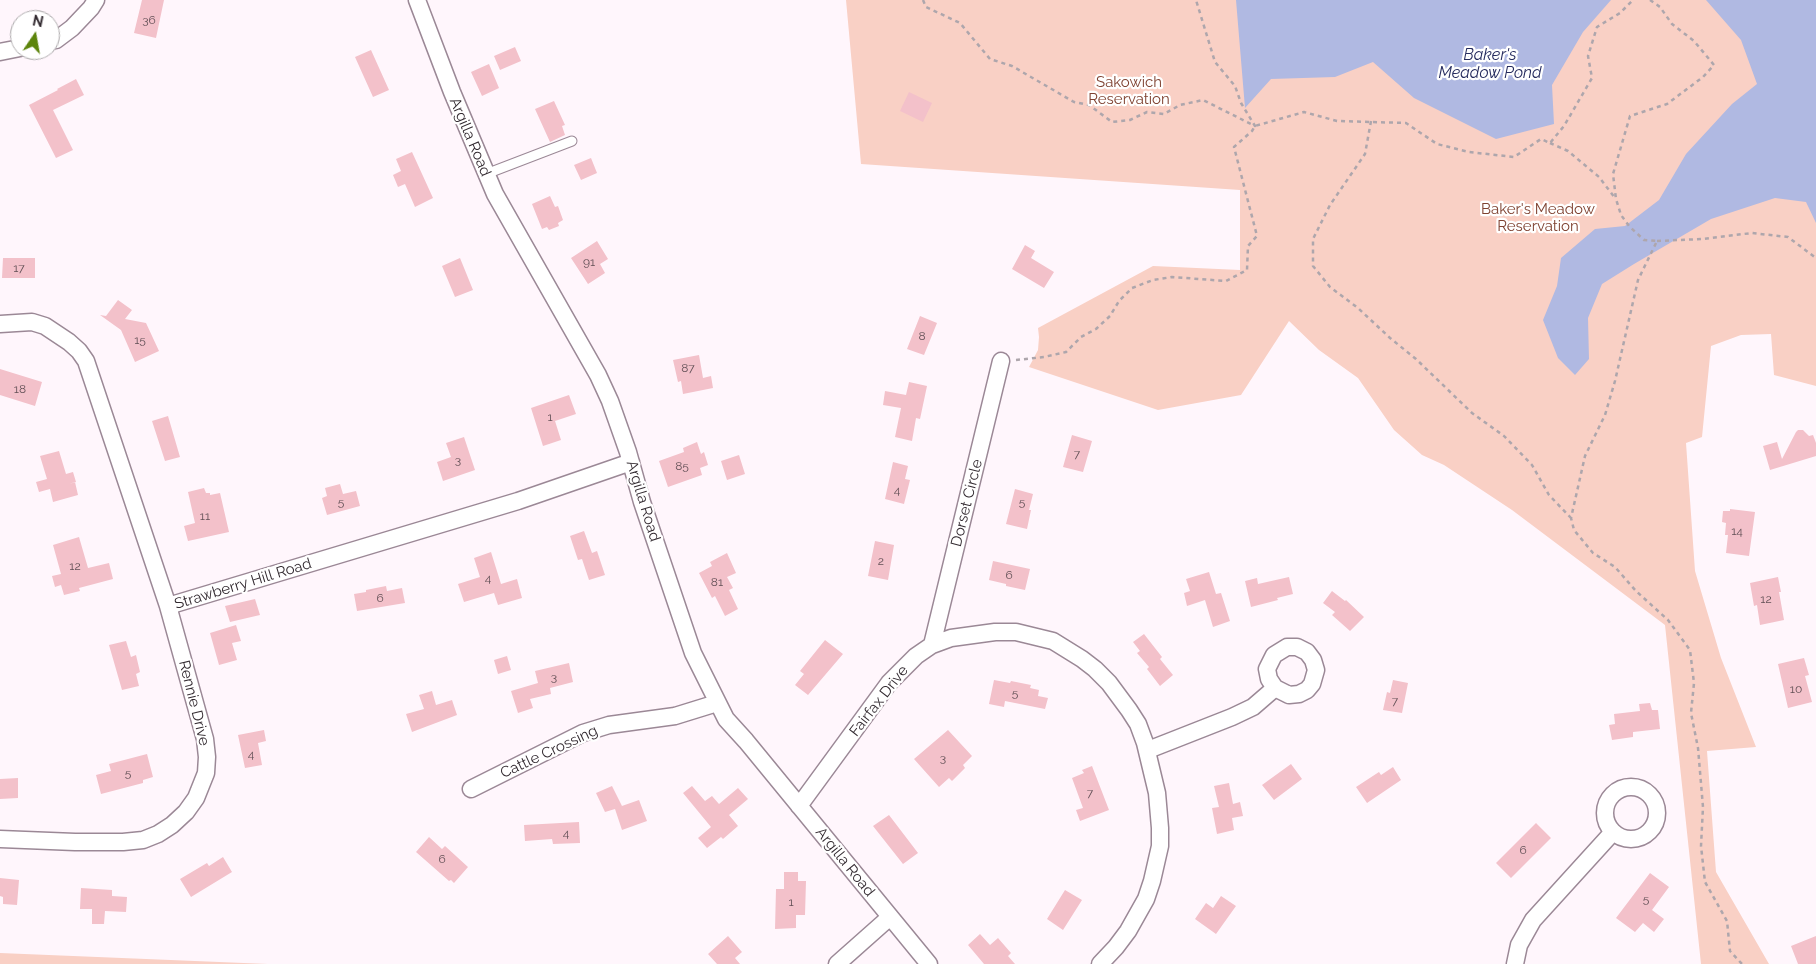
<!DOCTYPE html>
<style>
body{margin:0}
#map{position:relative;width:1816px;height:964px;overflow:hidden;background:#fff6fc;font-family:Raleway,sans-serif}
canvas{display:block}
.north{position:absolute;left:10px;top:10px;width:50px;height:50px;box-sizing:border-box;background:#fff;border:1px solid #adaaac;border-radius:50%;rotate:12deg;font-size:14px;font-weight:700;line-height:20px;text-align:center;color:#322a30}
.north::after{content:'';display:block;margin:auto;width:18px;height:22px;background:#5c840b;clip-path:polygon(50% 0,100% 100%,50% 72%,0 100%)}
</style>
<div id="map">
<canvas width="1816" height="964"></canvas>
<div class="north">N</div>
</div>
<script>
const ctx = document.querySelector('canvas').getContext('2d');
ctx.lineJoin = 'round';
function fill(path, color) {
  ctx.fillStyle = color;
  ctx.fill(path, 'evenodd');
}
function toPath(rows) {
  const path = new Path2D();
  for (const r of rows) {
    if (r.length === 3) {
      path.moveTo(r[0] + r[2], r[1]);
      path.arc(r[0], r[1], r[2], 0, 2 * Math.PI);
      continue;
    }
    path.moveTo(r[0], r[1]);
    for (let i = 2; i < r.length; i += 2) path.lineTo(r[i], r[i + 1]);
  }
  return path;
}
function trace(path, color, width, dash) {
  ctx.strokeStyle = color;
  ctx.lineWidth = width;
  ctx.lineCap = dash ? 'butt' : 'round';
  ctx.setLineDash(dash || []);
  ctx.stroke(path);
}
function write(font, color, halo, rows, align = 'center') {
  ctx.font = font + ' Raleway,sans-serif';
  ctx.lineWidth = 4.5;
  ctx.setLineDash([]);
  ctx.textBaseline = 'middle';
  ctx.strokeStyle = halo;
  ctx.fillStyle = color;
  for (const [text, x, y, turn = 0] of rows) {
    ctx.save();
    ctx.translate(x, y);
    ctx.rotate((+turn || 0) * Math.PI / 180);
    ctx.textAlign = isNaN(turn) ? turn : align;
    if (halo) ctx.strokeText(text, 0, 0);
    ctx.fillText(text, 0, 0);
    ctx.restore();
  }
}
const green = toPath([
 [846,0,1816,0,1816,386,1774,375,1771,334,1741,335,1711,346,1702,437,1686,443,1695,571,1721,658,1756,747,1707,751,1716,872,1769,964,1701,964,1665,625,1512,510,1444,465,1422,455,1394,430,1358,378,1319,350,1289,321,1241,395,1158,410,1029,367,1038,350,1039,337,1038,328,1153,266,1240,270,1240,190,861,164],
 [0,953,268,964,0,964]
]);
const water = toPath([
 [1236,0,1611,0,1583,32,1552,85,1554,124,1496,139,1414,98,1373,62,1335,77,1271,79,1245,108],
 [1706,0,1816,0,1816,223,1806,202,1775,198,1711,219,1634,264,1602,284,1588,318,1589,359,1575,375,1558,358,1543,320,1557,286,1561,258,1595,229,1625,226,1659,200,1686,154,1732,104,1757,84,1741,40]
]);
const building = toPath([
 [142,0,164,0,156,38,134,33],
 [515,47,521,61,500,70,494,56],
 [371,50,389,90,373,97,355,57],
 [489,64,499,88,482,96,471,72],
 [76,79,84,95,53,110,73,150,56,158,29,105,58,90,57,89],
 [909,92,932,103,923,122,900,111],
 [554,101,565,125,562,126,565,135,550,142,535,109],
 [412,152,433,198,415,207,405,184,398,187,393,175,401,171,396,159],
 [591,158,597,173,581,180,574,165],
 [550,196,555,207,558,206,563,220,558,223,559,226,549,230,547,227,542,229,532,204],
 [597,241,608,259,600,264,605,273,588,284,571,258],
 [1025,245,1035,251,1031,258,1054,272,1044,288,1012,269],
 [3,258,35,258,35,278,2,278],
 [460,258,473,290,455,297,442,266],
 [118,300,132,310,125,319,146,323,159,351,135,362,121,330,100,315,106,316],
 [920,316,937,323,924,355,907,349],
 [699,355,703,378,711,376,713,388,683,394,681,381,678,382,673,360],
 [0,369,42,382,35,406,0,395],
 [909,382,927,386,920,419,916,418,912,441,895,437,901,408,883,405,885,391,906,395],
 [569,395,576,414,555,421,561,440,543,446,531,408],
 [168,416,180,457,165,461,152,421],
 [1798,430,1803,430,1809,436,1813,435,1816,443,1816,456,1770,470,1763,446,1777,442,1782,459,1796,432],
 [1072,435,1092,441,1083,472,1063,467],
 [464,437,475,470,443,481,437,462,451,457,446,443],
 [697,442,701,454,704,452,708,465,700,468,702,475,668,487,659,461,684,452,683,448],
 [59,451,66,474,73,472,76,482,69,484,75,482,78,495,53,502,50,489,39,492,36,482,47,479,40,456],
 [739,455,745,474,727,480,721,461],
 [893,462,908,466,905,479,910,480,904,504,885,499],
 [340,484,343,494,356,491,360,506,327,515,322,498,327,496,325,488],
 [204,488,206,493,210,493,210,495,220,493,229,532,188,541,184,526,195,523,188,492],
 [1015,489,1033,494,1029,510,1031,510,1027,529,1006,524],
 [1730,509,1755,512,1749,556,1726,553,1728,535,1725,535,1726,523,1722,522,1723,511,1730,511],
 [584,531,592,553,597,551,605,575,589,580,582,559,578,560,570,536],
 [79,537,88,568,109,563,113,579,79,588,80,591,64,595,61,585,55,587,52,576,61,574,53,545],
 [875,541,894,545,888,580,868,576],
 [491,552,501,584,517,579,522,598,498,605,494,593,464,602,458,584,480,577,474,558],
 [727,553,736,573,727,577,733,588,729,590,738,609,725,616,715,596,712,598,699,573,712,566,710,562],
 [993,561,1030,569,1025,590,1006,586,1006,584,989,580],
 [1209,572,1216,594,1221,593,1230,621,1213,627,1205,600,1187,606,1184,593,1190,591,1186,579],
 [1289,577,1293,594,1277,598,1278,600,1251,607,1245,581,1257,578,1258,584],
 [1778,577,1781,592,1779,592,1784,620,1760,625,1757,605,1754,606,1750,583],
 [386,586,387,591,402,588,405,603,357,611,354,594,366,592,366,590],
 [1332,591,1345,601,1346,600,1364,617,1350,631,1332,615,1335,612,1323,603],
 [255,599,260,615,230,622,225,606],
 [236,625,241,641,232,643,237,660,219,665,210,633],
 [1144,634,1162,657,1160,659,1173,675,1160,686,1147,669,1149,667,1137,653,1140,651,1133,642],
 [825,640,843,654,808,695,795,685,804,674,800,671],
 [126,641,131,657,136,655,140,672,136,674,139,686,122,690,109,645],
 [507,656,511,670,498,674,494,660],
 [1804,658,1809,675,1805,676,1812,702,1788,708,1778,664],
 [569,663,573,682,550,688,551,694,530,699,533,708,518,713,511,691,538,683,535,671],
 [994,680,1010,683,1011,681,1031,685,1030,688,1039,690,1038,696,1048,698,1045,709,1005,701,1004,707,989,704],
 [1393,680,1408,683,1402,713,1383,710,1387,692,1390,693],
 [432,691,436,705,452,700,457,715,412,732,406,714,424,709,419,695],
 [1650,703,1652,710,1658,710,1660,729,1633,732,1633,737,1612,740,1609,725,1615,724,1614,714,1640,711,1639,704],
 [264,730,266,741,258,743,262,765,245,768,238,735],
 [948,730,972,756,963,765,965,768,952,781,949,778,939,787,914,759],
 [147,754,153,777,143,780,143,783,101,794,96,775,111,771,109,764],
 [1291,764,1302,779,1274,800,1262,785],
 [1092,766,1109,810,1080,821,1076,810,1083,808,1072,778,1084,773,1082,770],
 [1393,767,1401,780,1367,803,1356,787,1379,772,1381,775],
 [18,778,18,798,0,799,0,779],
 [1229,783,1233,804,1240,802,1243,816,1232,818,1234,830,1217,834,1212,808,1219,807,1214,786],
 [612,786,622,806,619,807,639,800,647,821,622,830,615,809,605,812,596,793],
 [692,786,705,801,712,796,719,804,738,788,748,799,729,815,738,826,723,839,721,837,707,848,698,838,711,827,683,793],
 [889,815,918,853,903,864,873,826],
 [579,822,580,843,553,844,552,839,525,841,524,825],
 [1536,823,1551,838,1511,878,1496,863],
 [429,837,442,849,445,846,468,867,454,883,451,880,449,881,416,852],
 [223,857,232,872,191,897,180,879,207,863,209,866],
 [784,872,798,872,798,881,806,881,805,915,796,915,796,928,775,929,776,889,784,889],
 [1650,873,1669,887,1652,910,1664,919,1654,932,1643,923,1635,932,1616,918],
 [0,878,19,880,17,905,3,904,3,897,0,896],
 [81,888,112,890,112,896,127,897,126,912,105,911,104,924,92,924,92,909,80,909],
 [1065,890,1082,900,1063,930,1047,919],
 [1221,896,1236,906,1216,934,1195,919,1206,903,1213,908],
 [980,934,990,945,998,938,1011,953,1008,956,1015,964,984,964,968,945],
 [728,936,742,952,735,958,740,964,717,964,708,954],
 [1816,936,1816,964,1798,964,1791,946]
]);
const path = toPath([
 [923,0,926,7,960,23,990,59,1012,66,1074,102,1089,105,1112,122,1130,120,1147,112,1164,114,1180,105,1203,100,1255,126,1241,103,1235,86,1215,62,1196,0],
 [1650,0,1660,7,1672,24,1694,41,1714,65,1703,77,1667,104,1630,116,1613,174,1616,199,1621,215,1629,226,1644,240,1657,241,1638,280,1615,381,1605,415,1585,456,1571,518,1574,530,1593,553,1615,567,1636,591,1668,620,1690,650,1694,683,1691,713,1698,748,1703,807,1701,846,1705,882,1727,921,1730,951,1742,964],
 [1371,121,1365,154,1330,205,1313,239,1313,266,1330,287,1358,308,1390,338,1416,359,1472,413,1504,436,1532,465,1549,495,1571,518],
 [1550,143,1568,151,1599,177,1615,198],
 [1657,241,1702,239,1752,233,1788,237,1816,258],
 [1016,360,1044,357,1066,352,1081,337,1096,329,1110,316,1119,301,1132,288,1153,280,1172,277,1226,281,1247,270,1248,246,1257,236,1234,147,1252,131,1255,126,1304,112,1337,121,1406,123,1437,144,1469,152,1514,157,1541,139,1550,143,1564,126,1592,78,1588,56,1597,27,1620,13,1633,0]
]);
const lane = toPath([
 [486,174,572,141]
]);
const street = toPath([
 [417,0,452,92,495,194,598,375,610,401,628,452,642,502,693,653,726,719,746,741,929,964],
 [50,41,56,40,72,28,91,8,96,0],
 [0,52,20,48],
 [0,324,32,322,45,326,69,342,79,351,86,361,168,606,518,501,631,462],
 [932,645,1001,361],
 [1148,750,1232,717,1253,707,1275,688,1289,695,1299,694,1307,690,1312,684,1316,670,1313,660,1307,652,1297,647,1287,647,1274,655,1267,669,1269,679,1275,688],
 [1631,813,26],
 [471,789,583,733,609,725,675,716,717,703],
 [799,806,889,683,916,656,932,645,951,638,995,632,1016,632,1053,641,1082,659,1095,669,1109,683,1129,710,1138,724,1145,743,1157,793,1160,828,1160,846,1152,881,1146,899,1128,931,1116,947,1100,964],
 [0,839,75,842,123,842,143,840,158,834,172,825,186,812,196,798,206,773,207,757,205,739,168,606],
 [837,964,890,917],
 [1515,964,1519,945,1533,920,1613,832]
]);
const numberNames = [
 ["36",149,20],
 ["91",589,262],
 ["17",19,268],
 ["8",922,336],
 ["15",140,340],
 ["87",688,368],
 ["18",20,389],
 ["1",550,417],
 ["7",1077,454],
 ["3",458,460],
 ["85",682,466],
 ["4",897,490],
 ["5",341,502],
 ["5",1022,502],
 ["11",205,516],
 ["14",1737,531],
 ["2",881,561],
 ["12",75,566],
 ["6",1009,575],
 ["4",488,578],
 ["81",717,582],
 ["6",380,598],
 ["12",1766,599],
 ["3",554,677],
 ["10",1796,689],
 ["5",1015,693],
 ["7",1395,701],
 ["4",251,754],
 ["3",943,758],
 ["5",128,773],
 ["7",1090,793],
 ["4",566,833],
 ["6",1523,850],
 ["6",442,859],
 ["5",1646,899],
 ["1",791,902]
];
const parkNames = [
 ["Sakowich",1129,82],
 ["Reservation",1129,99],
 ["Baker's Meadow",1538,209],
 ["Reservation",1538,226]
];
const streetNames = [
 ["Argilla Road",470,137,67],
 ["Argilla Road",643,501,73],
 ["Dorset Circle",967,503,-76],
 ["Strawberry Hill Road",243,584,-17],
 ["Fairfax Drive",879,701,-52],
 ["Rennie Drive",194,703,76],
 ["Cattle Crossing",549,752,-25],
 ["Argilla Road",845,862,51]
];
const waterNames = [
 ["Baker's",1490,55],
 ["Meadow Pond",1490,73]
];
fill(green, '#f9d0c5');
fill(water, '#b0b9e2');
fill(building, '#f3c1ca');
trace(lane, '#9b8896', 11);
trace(street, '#9b8896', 19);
trace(path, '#aea6ac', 2.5, [4, 4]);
trace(lane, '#fff', 9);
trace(street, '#fff', 16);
write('12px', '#625056', null, numberNames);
write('15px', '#7f4231', '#fff', parkNames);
write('15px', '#322a30', '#fff', streetNames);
write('italic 16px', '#252b5e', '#fff', waterNames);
</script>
